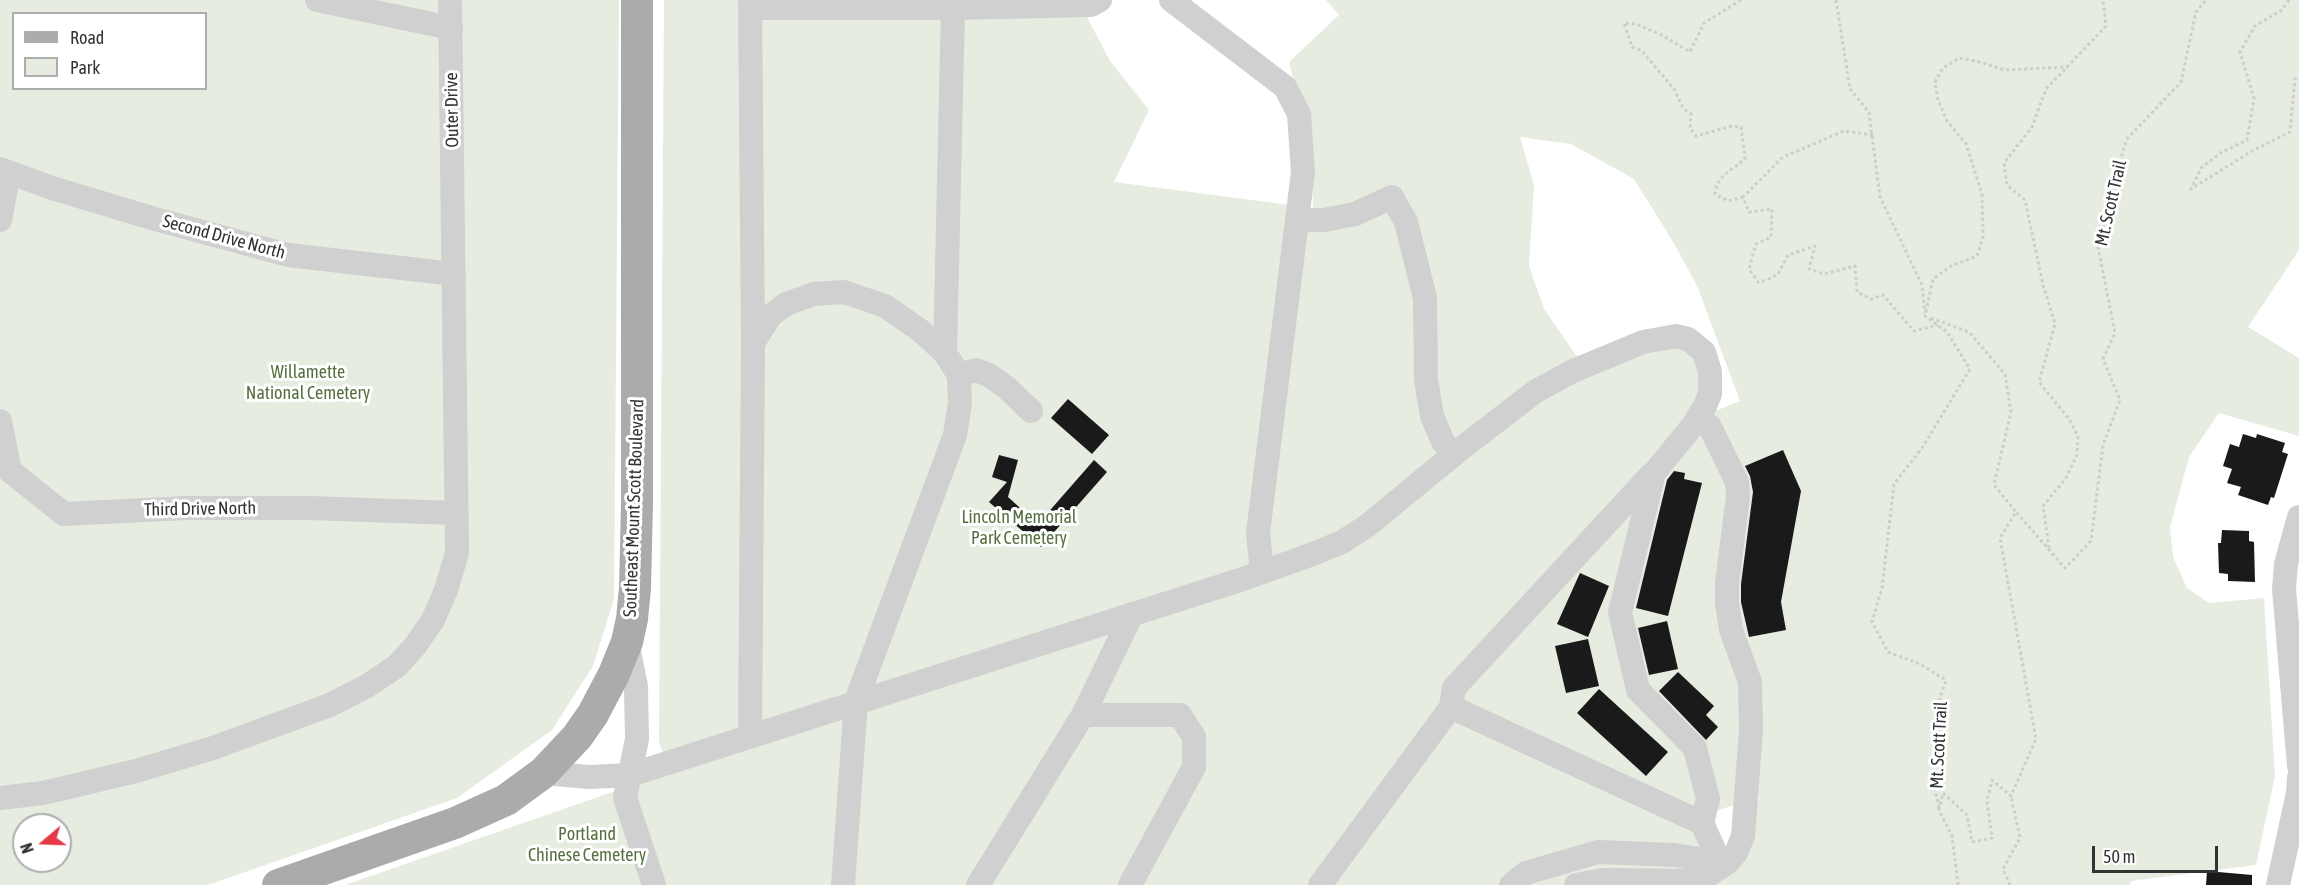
<!DOCTYPE html>
<style>
body{margin:0}
#map{position:relative;width:2299px;height:885px;overflow:hidden;background:#fff;font-family:"Asap Condensed",sans-serif}
canvas{display:block}
.legend{position:absolute;left:12px;top:12px;width:195px;height:78px;box-sizing:border-box;background:#fff;border:2px solid #adadad;margin:0;padding:8px 10px;list-style:none;font-size:18px;color:#333}
.legend li{display:flex;align-items:center;gap:12px;height:30px}
.legend b{width:30px;border:2px solid #adadad}
.north{position:absolute;left:12px;top:813px;width:60px;height:60px;box-sizing:border-box;background:#fff;border:2px solid #adadad;border-radius:50%;rotate:251deg;font-size:16px;font-weight:700;line-height:24px;text-align:center;color:#333}
.north::after{content:'';display:block;margin:auto;width:21px;height:27px;background:#e63946;clip-path:polygon(50% 0,100% 100%,50% 72%,0 100%)}
.scale{position:absolute;left:2092px;top:846px;width:126px;height:27px;box-sizing:border-box;border:3px solid #333;border-top:0;padding-left:8px;font-size:18px;line-height:21px;white-space:nowrap;color:#333;-webkit-text-stroke:4px #fff;paint-order:stroke}
</style>
<div id="map">
<canvas width="2299" height="885"></canvas>
<ul class="legend">
<li><b style="height:8px;background:#ababab"></b>Road</li>
<li><b style="height:16px;background:#e6ecdf"></b>Park</li>
</ul>
<div class="north">N</div>
<div class="scale">50 m</div>
</div>
<script>
const ctx = document.querySelector('canvas').getContext('2d');
ctx.lineJoin = 'round';
function fill(path, color) {
  ctx.fillStyle = color;
  ctx.fill(path, 'evenodd');
}
function toPath(rows) {
  const path = new Path2D();
  for (const r of rows) {
    path.moveTo(r[0], r[1]);
    for (let i = 2; i < r.length; i += 2) path.lineTo(r[i], r[i + 1]);
  }
  return path;
}
function trace(path, color, width, dash) {
  ctx.strokeStyle = color;
  ctx.lineWidth = width;
  ctx.lineCap = dash ? 'butt' : 'round';
  ctx.setLineDash(dash || []);
  ctx.stroke(path);
}
function write(font, color, halo, rows, align = 'center') {
  ctx.font = font + ' "Asap Condensed",sans-serif';
  ctx.lineWidth = 6;
  ctx.setLineDash([]);
  ctx.textBaseline = 'middle';
  ctx.strokeStyle = halo;
  ctx.fillStyle = color;
  for (const [text, x, y, turn = 0] of rows) {
    ctx.save();
    ctx.translate(x, y);
    ctx.rotate((+turn || 0) * Math.PI / 180);
    ctx.textAlign = isNaN(turn) ? turn : align;
    if (halo) ctx.strokeText(text, 0, 0);
    ctx.fillText(text, 0, 0);
    ctx.restore();
  }
}
const green = toPath([
 [0,0,619,0,614,599,593,666,552,730,457,798,208,885,0,885],
 [14,14,206,14,206,88,14,88],
 [24,825,60,825,60,861,24,861],
 [664,0,1078,0,1110,61,1149,110,1114,182,1313,208,1312,156,1289,62,1339,15,1326,0,2299,0,2299,250,2248,327,2299,358,2299,436,2219,413,2189,457,2170,527,2173,557,2187,588,2209,603,2264,598,2275,776,2256,865,2131,881,2129,885,345,885,670,772,659,742],
 [1520,137,1571,144,1634,179,1675,245,1698,288,1740,401,1698,418,1706,348,1661,329,1580,361,1544,309,1529,266,1534,185],
 [1759,796,1734,869,1711,813]
]);
const building = toPath([
 [1068,399,1109,435,1092,454,1051,418],
 [2243,434,2256,438,2257,434,2285,443,2282,452,2288,454,2274,498,2271,497,2268,505,2238,495,2241,487,2227,483,2232,469,2223,466,2230,444,2239,447],
 [1783,450,1801,491,1781,602,1786,630,1749,637,1741,602,1741,584,1753,492,1750,476,1745,466],
 [999,455,1018,460,1008,497,1038,524,1094,460,1107,472,1041,547,989,502,1007,482,992,477],
 [1674,471,1685,473,1684,479,1702,483,1668,616,1636,608,1667,480],
 [2222,530,2249,531,2249,541,2254,542,2255,582,2228,581,2228,574,2219,573,2218,543,2221,543],
 [1580,573,1609,586,1588,637,1557,624],
 [1667,621,1678,669,1649,675,1638,628],
 [1588,639,1599,686,1566,693,1555,646],
 [1678,672,1714,706,1706,715,1718,727,1706,740,1659,691],
 [1599,689,1668,752,1646,776,1577,713],
 [2207,871,2252,875,2252,885,2206,885]
]);
const path = toPath([
 [1741,0,1704,23,1690,52,1662,35,1636,24,1624,23,1632,47,1641,50,1674,89,1683,108,1691,114,1690,128,1696,136,1732,126,1741,127,1745,159,1724,175,1717,184,1715,194,1728,201,1743,197],
 [1836,0,1850,89,1869,112,1880,197,1922,285,1925,313],
 [2289,0,2282,10,2255,26,2240,52,2254,98,2247,140,2222,152,2201,168,2191,189,2252,151,2290,132,2295,79,2299,77],
 [1873,135,1844,131,1783,157,1743,197,1749,212,1772,209,1771,237,1756,244,1749,269,1758,282,1767,280,1778,274,1788,255,1815,246,1809,269,1824,274,1855,266,1857,292,1871,299,1883,295,1914,331,1938,325],
 [1931,318,1969,332,2005,374,2011,412,1994,485,2016,512],
 [2049,548,2043,506,2066,478,2077,455,2078,436,2069,419,2039,382,2055,324,2043,285,2025,200,2007,185,2004,163,2032,127,2046,89,2106,26,2103,0],
 [1939,808,1935,789,1940,763,1938,704,1946,680,1920,664,1888,652,1872,622,1882,588,1894,484,1922,448,1970,369,1947,332,1925,316,1933,279,1951,266,1977,256,1983,237,1982,194,1966,144,1947,121,1938,100,1935,82,1943,68,1959,58,1976,61,2005,70,2068,67],
 [1958,885,1952,836,1939,810,1943,793,1967,815,1972,842,1992,838,1987,801,1992,780,2011,796,2036,739,2000,538,2016,512,2065,568,2091,541,2103,445,2120,400,2103,359,2115,333,2098,247,2126,140,2181,82,2196,12,2206,0],
 [2010,885,2003,869,2020,838,2011,796]
]);
const minor = toPath([
 [317,0,451,28],
 [1171,0,1285,87,1299,114,1303,172,1258,533,1262,572],
 [750,8,953,8,1091,5,1100,0],
 [0,169,52,188,155,219,288,255,454,274],
 [0,220,9,172],
 [1298,220,1324,220,1355,214,1392,197,1406,222,1425,298,1426,380,1432,416,1443,442,1454,454],
 [753,343,770,316,786,304,814,294,844,292,885,306,921,331,945,353,959,375,960,403,955,435,856,701,843,885],
 [945,353,953,8],
 [959,375,976,370,989,375,1007,388,1031,411],
 [0,421,10,471,64,514,185,508,309,508,456,513],
 [1651,475,1454,688,1451,707,1702,823],
 [2299,517,2286,564,2284,589,2299,766],
 [627,642,636,686,637,739,625,798,654,885],
 [1083,715,1180,715,1194,737,1194,767,1130,885],
 [750,736,753,343,750,0],
 [543,773,589,777,630,775,1243,579,1313,554,1342,542,1367,526,1458,451,1536,391,1573,371,1643,342,1676,336,1688,339,1704,352,1710,372,1710,394,1705,406,1698,417,1694,424,1654,473,1620,612,1638,690,1695,748,1708,799,1702,823,1716,854,1727,863,1736,853,1743,836,1751,730,1750,682,1731,630,1727,603,1727,583,1738,497,1737,482,1710,427,1698,417],
 [0,798,43,793,136,771,213,748,330,705,367,686,397,666,415,646,433,620,446,590,457,553,450,0],
 [978,885,1083,715,1132,614],
 [1320,885,1451,707],
 [1511,885,1526,873,1598,852,1674,855,1727,863],
 [1576,885,1603,880,1699,881,1727,863],
 [2278,885,2298,793,2299,777]
]);
const major = toPath([
 [278,885,455,823,506,800,543,773,577,737,593,714,614,674,627,642,632,619,635,588,637,502,637,0]
]);
const streetNames = [
 ["Outer Drive",452,110,-91],
 ["Mt. Scott Trail",2111,203,-77],
 ["Second Drive North",224,237,15],
 ["Southeast Mount Scott Boulevard",634,508,-88],
 ["Third Drive North",200,509,-1],
 ["Mt. Scott Trail",1939,745,-87]
];
const parkNames = [
 ["Willamette",308,372],
 ["National Cemetery",308,393],
 ["Lincoln Memorial",1019,517],
 ["Park Cemetery",1019,538],
 ["Portland",587,834],
 ["Chinese Cemetery",587,855]
];
fill(green, '#e6ecdf');
fill(building, '#1a1a1a');
trace(path, '#cdcdcd', 3, [3, 3]);
trace(minor, '#d0d0d0', 24);
trace(major, '#ababab', 32);
write('18px', '#333', '#fff', streetNames);
write('18px', '#56703f', '#fff', parkNames);
</script>
